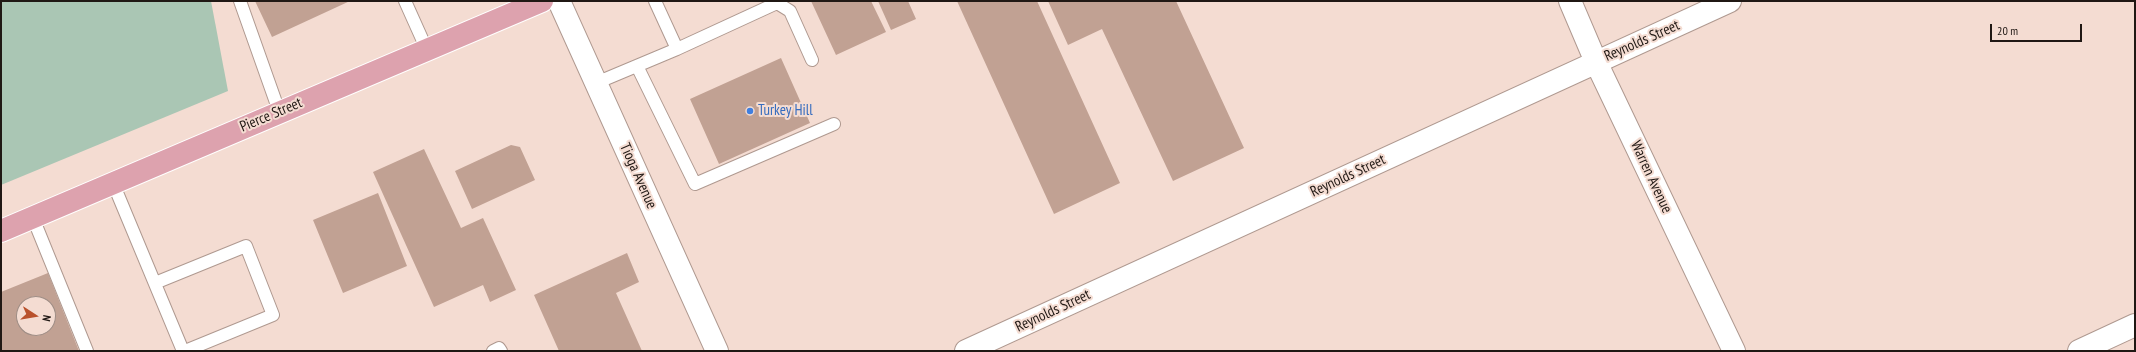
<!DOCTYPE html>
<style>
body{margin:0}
#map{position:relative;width:2136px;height:352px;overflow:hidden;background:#f4dcd2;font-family:"PT Sans Narrow",sans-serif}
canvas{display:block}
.frame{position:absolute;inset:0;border:2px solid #201814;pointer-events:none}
.north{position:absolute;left:16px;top:296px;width:40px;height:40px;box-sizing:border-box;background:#f4dcd2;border:1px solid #9f8e86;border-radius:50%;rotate:102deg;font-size:11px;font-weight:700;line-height:16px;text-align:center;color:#201814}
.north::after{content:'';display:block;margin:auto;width:14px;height:18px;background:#b9512c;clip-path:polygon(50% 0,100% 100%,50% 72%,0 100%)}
.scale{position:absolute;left:1990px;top:24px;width:92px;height:18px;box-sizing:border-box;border:2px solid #201814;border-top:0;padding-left:5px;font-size:12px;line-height:14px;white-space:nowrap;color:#201814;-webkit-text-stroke:3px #f4dcd2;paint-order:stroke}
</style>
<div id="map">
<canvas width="2136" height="352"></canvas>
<div class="frame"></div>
<div class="north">N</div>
<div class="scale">20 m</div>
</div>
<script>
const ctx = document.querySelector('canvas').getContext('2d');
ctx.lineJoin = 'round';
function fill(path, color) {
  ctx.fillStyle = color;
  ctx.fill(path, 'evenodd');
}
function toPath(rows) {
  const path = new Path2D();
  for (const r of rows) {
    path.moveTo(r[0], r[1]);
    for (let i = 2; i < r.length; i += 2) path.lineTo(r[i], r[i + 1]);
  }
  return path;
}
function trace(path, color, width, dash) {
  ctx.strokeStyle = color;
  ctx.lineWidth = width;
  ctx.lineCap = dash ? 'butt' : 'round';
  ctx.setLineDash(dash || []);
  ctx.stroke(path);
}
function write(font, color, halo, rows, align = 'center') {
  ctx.font = font + ' "PT Sans Narrow",sans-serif';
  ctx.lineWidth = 4;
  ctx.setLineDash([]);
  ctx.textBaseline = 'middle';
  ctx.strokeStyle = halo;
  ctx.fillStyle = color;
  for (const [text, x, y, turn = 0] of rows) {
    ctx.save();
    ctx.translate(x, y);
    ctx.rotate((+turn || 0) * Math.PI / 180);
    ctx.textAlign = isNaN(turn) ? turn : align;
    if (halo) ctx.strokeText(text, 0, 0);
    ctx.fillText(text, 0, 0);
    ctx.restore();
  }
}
const green = toPath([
 [1,1,211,1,228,91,1,185]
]);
const building = toPath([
 [255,1,350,1,272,37],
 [811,1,871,1,886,32,836,55],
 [878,1,908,1,916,19,891,30],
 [957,1,1037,1,1120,183,1054,214],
 [1048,1,1176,1,1244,148,1173,181,1102,29,1068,45],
 [781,58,810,123,719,164,690,99],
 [511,145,520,147,535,180,472,209,455,171],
 [424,149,461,228,483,218,516,290,490,302,483,285,434,307,373,172],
 [378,193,407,266,343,293,313,220],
 [627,253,639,282,616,293,642,351,559,351,534,295],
 [48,273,79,351,1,351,1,292],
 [24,304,48,304,48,328,24,328]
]);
const service = toPath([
 [240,1,279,111],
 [405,1,427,50],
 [655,1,677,49],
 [777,3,790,11,812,60],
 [637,66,695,184,834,124],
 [596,83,677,49,777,3,777,1],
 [113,183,183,351],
 [33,218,87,351],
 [155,283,246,246,273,315,185,351],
 [493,351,499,348,501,351]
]);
const minor = toPath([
 [559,1,717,351],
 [1570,1,1596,62,1734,351],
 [966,351,1730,1],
 [2079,351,2135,325]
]);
const primary = toPath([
 [1,231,542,1]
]);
const markers = [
 [750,111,4,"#3f7fe0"]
];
const streetNames = [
 ["Reynolds Street",1642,41,-24],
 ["Pierce Street",271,115,-23],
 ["Tioga Avenue",638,176,66],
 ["Reynolds Street",1348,176,-25],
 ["Warren Avenue",1651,177,65],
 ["Reynolds Street",1053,311,-25]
];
const shopNames = [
 ["Turkey Hill",758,111]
];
fill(green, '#aac6b4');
fill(building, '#c1a193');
trace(service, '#af9990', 14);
trace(minor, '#af9990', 24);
trace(primary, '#fff', 24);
trace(service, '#fff', 12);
trace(minor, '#fff', 22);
trace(primary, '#dda2ae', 22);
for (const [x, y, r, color] of markers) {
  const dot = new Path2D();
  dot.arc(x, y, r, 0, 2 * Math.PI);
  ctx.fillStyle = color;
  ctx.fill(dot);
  trace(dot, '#f4dcd2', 1.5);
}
write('15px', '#201814', '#f4dcd2', streetNames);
write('15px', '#366cbe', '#f4dcd2', shopNames, 'left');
</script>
